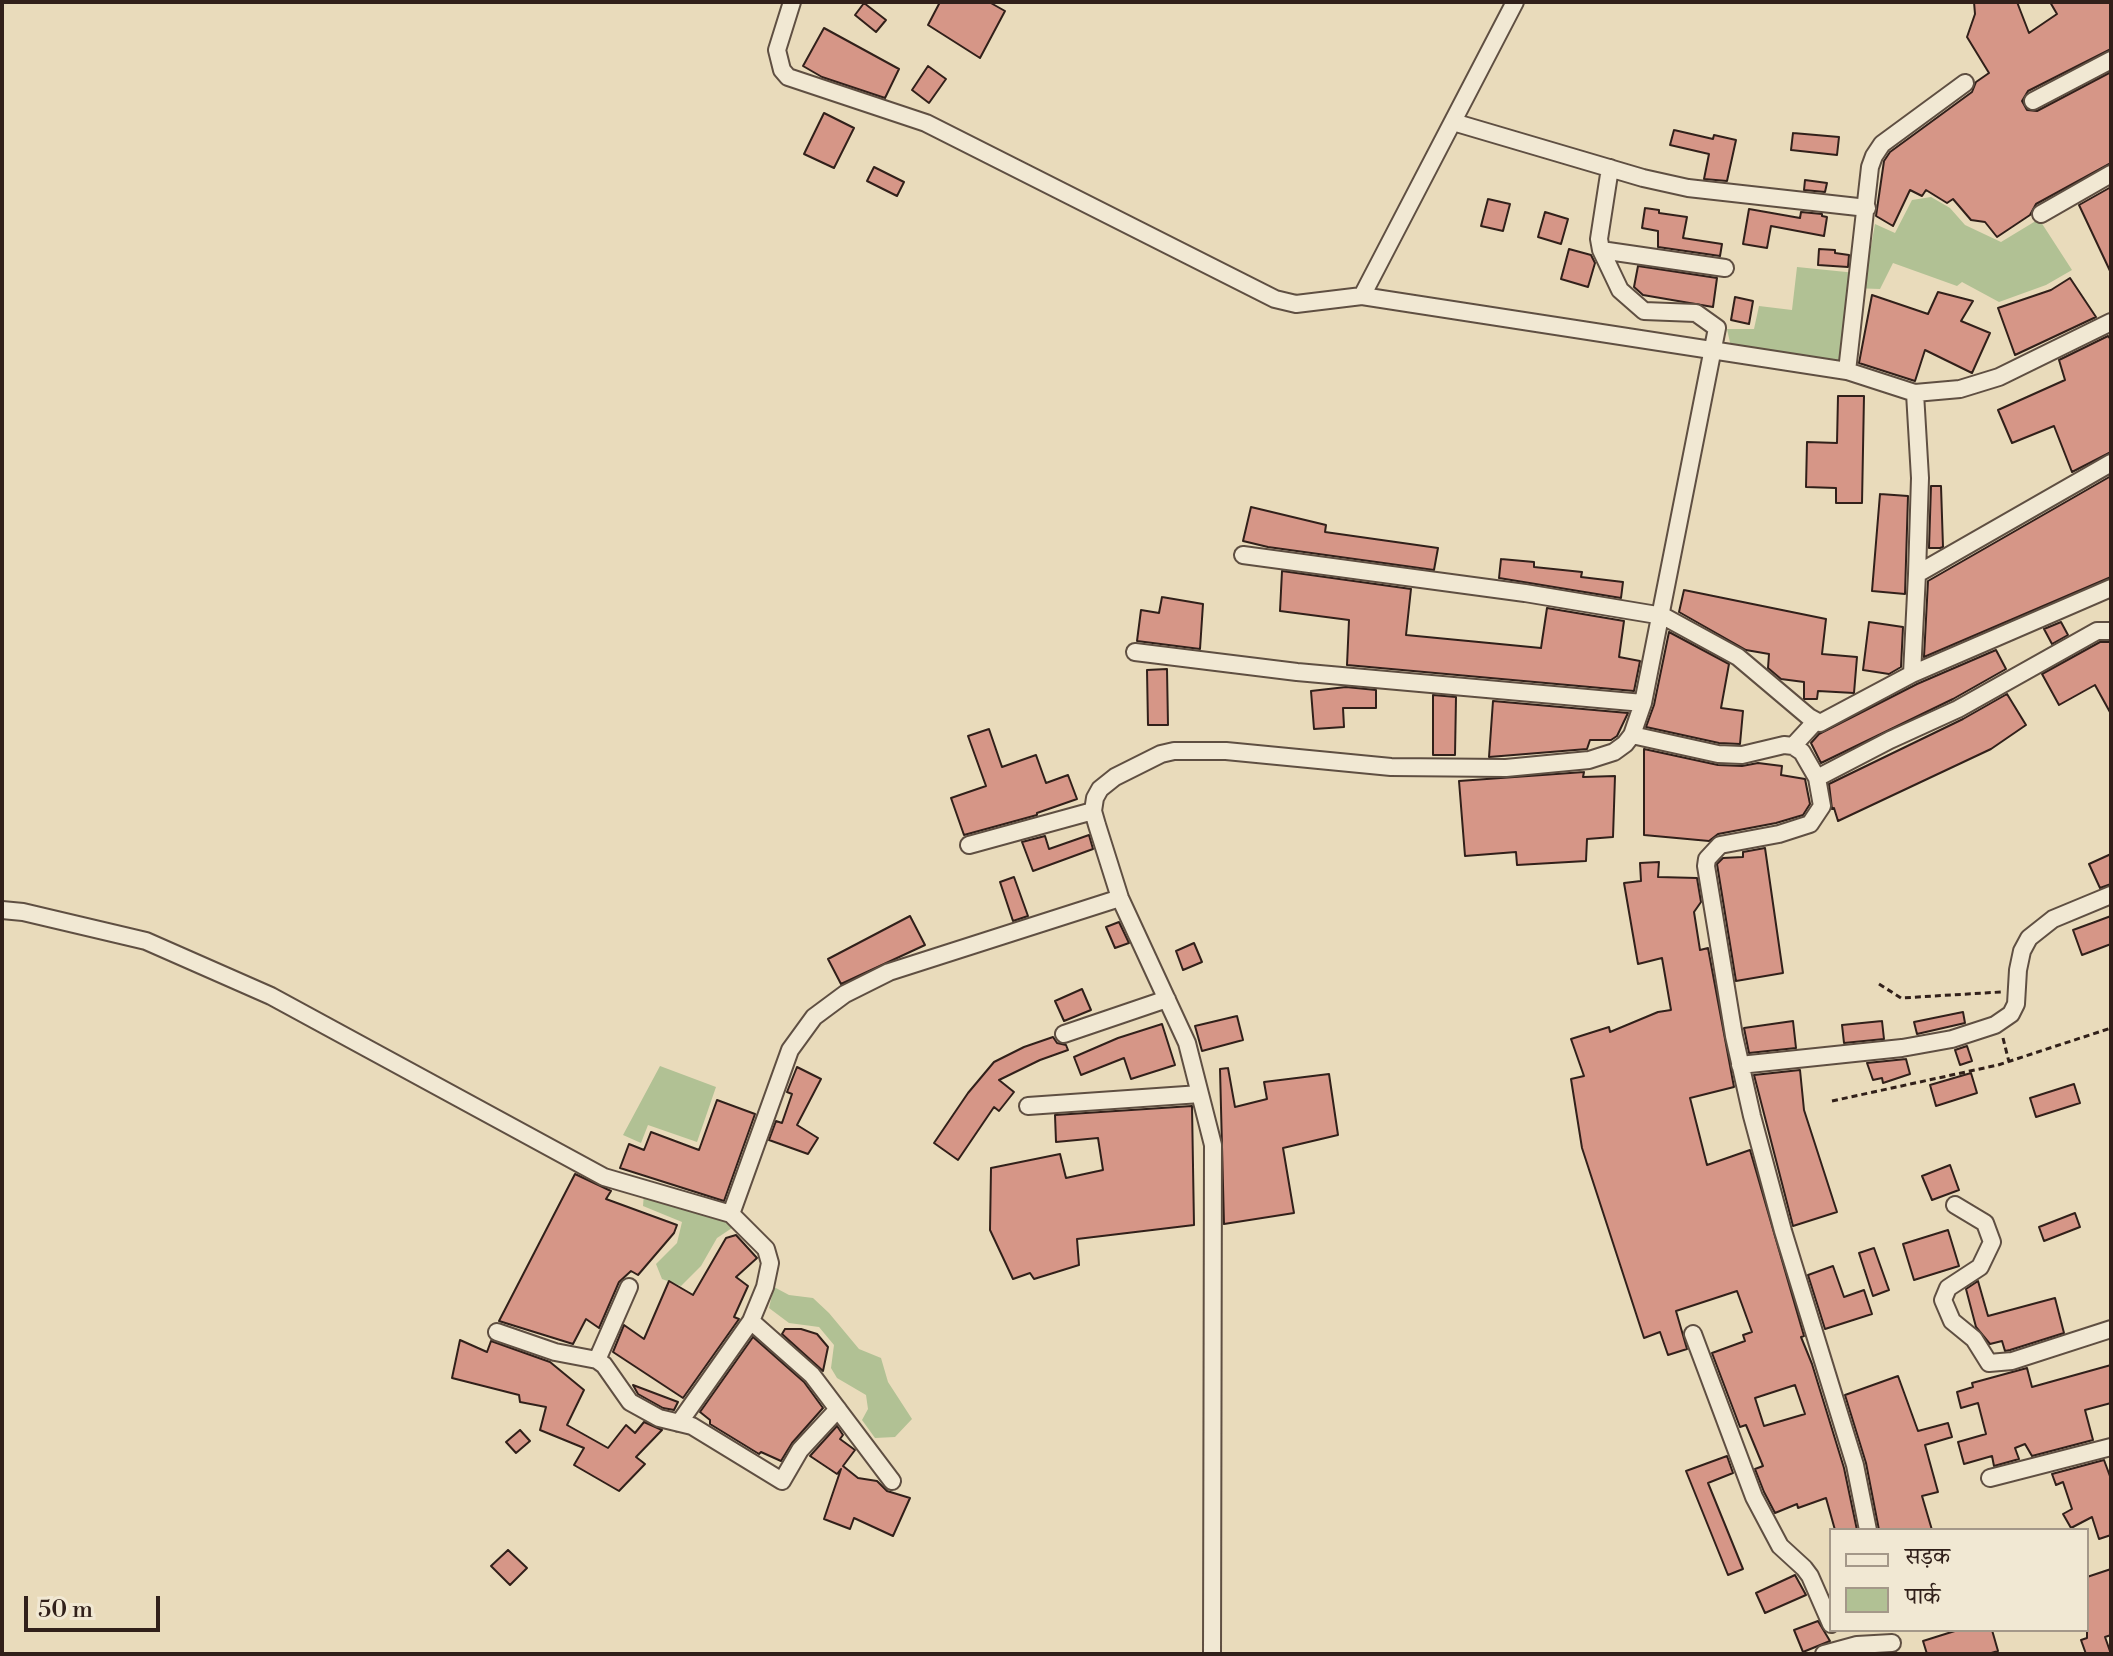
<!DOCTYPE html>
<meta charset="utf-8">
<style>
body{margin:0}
#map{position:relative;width:2113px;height:1656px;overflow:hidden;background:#e9dbbb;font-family:"Libre Bodoni","Noto Serif Devanagari",serif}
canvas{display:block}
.frame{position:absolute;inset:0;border:4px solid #31201a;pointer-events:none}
.legend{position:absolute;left:1829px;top:1528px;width:260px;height:104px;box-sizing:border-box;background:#f1e8d3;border:2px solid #a49889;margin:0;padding:10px 14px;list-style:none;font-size:24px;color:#31201a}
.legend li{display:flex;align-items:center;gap:16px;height:40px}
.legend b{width:40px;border:2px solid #a49889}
.scale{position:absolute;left:24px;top:1596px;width:136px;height:36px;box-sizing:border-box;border:4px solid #31201a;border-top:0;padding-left:10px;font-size:24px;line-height:28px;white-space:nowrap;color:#31201a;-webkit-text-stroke:6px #f1e8d3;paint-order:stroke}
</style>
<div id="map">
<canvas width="2113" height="1656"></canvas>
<div class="frame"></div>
<ul class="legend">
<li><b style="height:10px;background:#f1e8d3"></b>सड़क</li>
<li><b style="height:22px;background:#b1c194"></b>पार्क</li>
</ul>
<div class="scale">50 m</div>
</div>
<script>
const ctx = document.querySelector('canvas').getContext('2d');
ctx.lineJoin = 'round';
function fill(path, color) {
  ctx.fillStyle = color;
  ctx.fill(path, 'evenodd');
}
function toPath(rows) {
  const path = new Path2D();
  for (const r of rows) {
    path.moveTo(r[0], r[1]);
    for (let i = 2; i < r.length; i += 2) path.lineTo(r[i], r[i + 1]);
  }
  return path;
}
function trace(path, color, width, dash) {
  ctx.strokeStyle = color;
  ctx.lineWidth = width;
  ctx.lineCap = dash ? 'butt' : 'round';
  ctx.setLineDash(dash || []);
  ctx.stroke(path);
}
const green = toPath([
 [1931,197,1950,208,1965,225,2001,242,2039,219,2072,270,2046,285,1999,302,1962,282,1957,286,1893,263,1880,289,1851,288,1842,363,1731,347,1727,329,1754,329,1759,306,1792,310,1797,267,1866,274,1875,224,1895,233,1912,200],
 [660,1066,716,1087,697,1142,648,1125,641,1143,623,1135],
 [644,1193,723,1217,732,1228,717,1238,701,1266,681,1286,662,1279,656,1264,677,1243,682,1222,643,1206],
 [774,1287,789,1295,813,1298,829,1313,859,1349,881,1358,888,1382,912,1419,895,1437,875,1438,862,1420,868,1409,866,1395,837,1378,831,1368,834,1345,819,1327,789,1323,769,1308]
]);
const building = toPath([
 [940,2,989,2,1005,11,980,58,928,25,940,2],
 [1974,2,2017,2,2029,33,2057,14,2050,2,2111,2,2111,49,2028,91,2022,101,2027,110,2037,111,2111,72,2111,163,2036,204,2030,215,1997,237,1985,222,1971,220,1953,199,1947,203,1926,190,1922,196,1910,190,1893,226,1876,216,1884,161,1890,152,1972,92,1976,82,1989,73,1967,37,1975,14,1974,2],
 [864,3,886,20,876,32,855,15,864,3],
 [824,28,899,69,885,98,822,77,803,66,824,28],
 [928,66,946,79,929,103,912,90,928,66],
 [824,113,854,128,834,168,804,154,824,113],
 [1674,130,1713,139,1714,135,1736,140,1727,181,1704,179,1709,154,1670,145,1674,130],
 [1793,133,1839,137,1837,155,1791,150,1793,133],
 [874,167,904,182,897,196,867,181,874,167],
 [1805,180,1827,183,1825,192,1804,190,1805,180],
 [2111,187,2111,273,2079,205,2111,187],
 [1488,199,1510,204,1503,231,1481,226,1488,199],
 [1645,208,1659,210,1659,213,1687,217,1683,238,1722,244,1720,256,1658,247,1658,231,1642,228,1645,208],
 [1749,209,1800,218,1801,212,1822,214,1822,216,1827,217,1824,236,1771,226,1767,248,1743,244,1749,209],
 [1545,212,1568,219,1561,244,1538,237,1545,212],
 [1569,249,1591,255,1595,263,1588,287,1561,279,1569,249],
 [1819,249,1835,250,1835,253,1849,255,1848,267,1818,265,1819,249],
 [1638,266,1717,278,1713,307,1643,295,1634,287,1638,266],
 [2070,278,2096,317,2015,355,1998,308,2051,290,2070,278],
 [1938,292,1973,301,1961,321,1990,333,1972,373,1925,350,1915,381,1859,363,1872,295,1928,314,1938,292],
 [1735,297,1753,301,1749,324,1731,320,1735,297],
 [2108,336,2111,340,2111,452,2072,472,2054,426,2012,443,1998,410,2065,380,2059,360,2108,336],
 [1838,396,1864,396,1862,503,1836,503,1836,488,1806,487,1807,442,1837,443,1838,396],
 [2111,476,2111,577,1924,657,1928,581,2111,476],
 [1931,486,1941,486,1943,547,1940,548,1929,548,1931,486],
 [1880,494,1908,496,1905,594,1872,591,1880,494],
 [1251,507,1326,525,1325,532,1438,548,1434,570,1268,547,1243,541,1251,507],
 [1501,559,1534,562,1534,567,1582,572,1581,577,1623,582,1621,598,1499,578,1501,559],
 [1282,571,1411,589,1406,635,1541,648,1547,608,1624,621,1619,657,1640,661,1634,691,1347,665,1349,620,1280,611,1282,571],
 [1684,590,1826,619,1822,654,1857,657,1854,693,1818,691,1817,699,1804,699,1804,682,1781,679,1768,668,1769,654,1746,650,1679,612,1684,590],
 [1162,597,1203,604,1200,649,1137,641,1141,610,1159,613,1162,597],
 [1869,622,1903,627,1901,667,1889,674,1863,670,1869,622],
 [2061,622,2068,635,2052,644,2044,629,2061,622],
 [1669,632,1729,664,1721,708,1743,711,1740,744,1719,743,1646,727,1654,705,1669,632],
 [2100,642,2111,642,2111,714,2095,685,2059,705,2042,674,2100,642],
 [1996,650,2006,669,1953,699,1821,763,1811,743,1819,734,1917,684,1996,650],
 [1167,669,1168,725,1148,725,1147,670,1167,669],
 [1346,687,1376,690,1376,708,1343,708,1344,727,1314,729,1311,691,1346,687],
 [2007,694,2026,725,1991,749,1838,821,1834,808,1832,809,1829,784,1963,719,2007,694],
 [1433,695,1456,697,1455,755,1433,755,1433,695],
 [1493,701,1628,713,1617,736,1611,740,1590,740,1587,749,1489,757,1493,701],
 [989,729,1002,767,1036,755,1046,783,1068,775,1077,799,1037,813,1037,815,964,835,951,798,986,786,968,736,989,729],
 [1644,749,1718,765,1742,766,1758,763,1782,766,1781,775,1805,779,1810,804,1803,815,1776,823,1718,834,1709,841,1644,835,1644,749],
 [1584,772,1583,777,1615,776,1613,837,1587,839,1586,861,1517,865,1516,852,1465,856,1459,781,1584,772],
 [1089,835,1093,849,1033,871,1022,842,1045,836,1049,849,1089,835],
 [1765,848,1783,973,1736,981,1717,864,1723,858,1743,857,1743,852,1765,848],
 [2111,854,2111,884,2100,888,2089,864,2111,854],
 [1659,862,1658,877,1697,878,1701,902,1694,912,1700,950,1708,948,1734,1087,1690,1098,1707,1165,1750,1150,1804,1336,1801,1337,1812,1364,1844,1468,1857,1530,1835,1530,1826,1498,1798,1508,1797,1504,1775,1513,1764,1492,1755,1469,1763,1466,1746,1425,1740,1427,1712,1353,1745,1341,1743,1335,1752,1332,1737,1291,1676,1311,1687,1349,1668,1355,1660,1332,1644,1338,1582,1148,1571,1079,1584,1076,1571,1039,1609,1027,1610,1032,1658,1012,1671,1010,1662,958,1638,964,1624,883,1641,881,1640,863,1659,862],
 [1795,1385,1805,1414,1764,1426,1755,1398,1795,1385],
 [1014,877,1028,916,1013,921,1000,882,1014,877],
 [910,916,925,945,841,984,828,959,910,916],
 [2111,916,2111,944,2082,955,2073,930,2111,916],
 [1119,922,1129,943,1115,948,1106,927,1119,922],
 [1194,943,1202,962,1183,970,1176,951,1194,943],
 [1082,989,1091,1010,1064,1021,1055,1001,1082,989],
 [1963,1012,1965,1023,1917,1034,1914,1022,1963,1012],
 [1237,1016,1243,1040,1202,1051,1195,1026,1237,1016],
 [1793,1021,1796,1048,1749,1053,1744,1028,1793,1021],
 [1882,1021,1884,1039,1844,1043,1842,1025,1882,1021],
 [1162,1024,1175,1065,1131,1079,1124,1058,1081,1075,1074,1057,1118,1038,1162,1024],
 [1053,1037,1057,1043,1066,1045,1068,1050,1040,1060,999,1080,1014,1092,999,1111,994,1107,958,1160,934,1143,968,1093,994,1062,1024,1047,1053,1037],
 [1967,1046,1972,1061,1960,1065,1955,1050,1967,1046],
 [1906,1059,1910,1074,1883,1083,1882,1078,1873,1080,1867,1063,1906,1059],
 [797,1067,821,1079,797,1125,818,1138,808,1154,769,1140,776,1121,782,1123,792,1094,787,1092,797,1067],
 [1228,1068,1235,1107,1267,1099,1264,1082,1329,1074,1338,1135,1283,1148,1294,1213,1224,1224,1220,1069,1228,1068],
 [1800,1070,1804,1110,1837,1212,1793,1226,1754,1075,1800,1070],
 [1971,1073,1977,1093,1936,1106,1930,1085,1971,1073],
 [2074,1084,2080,1103,2036,1117,2030,1098,2074,1084],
 [717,1100,755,1114,724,1201,620,1168,629,1144,644,1150,651,1132,699,1150,717,1100],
 [1192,1106,1194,1225,1077,1239,1079,1265,1034,1279,1030,1273,1013,1279,990,1230,991,1168,1060,1154,1066,1178,1103,1170,1098,1138,1056,1142,1055,1115,1192,1106],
 [1950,1165,1959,1190,1932,1200,1922,1176,1950,1165],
 [575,1174,611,1191,606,1199,677,1225,674,1233,638,1275,631,1271,619,1282,599,1328,586,1319,573,1344,499,1321,575,1174],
 [2075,1213,2080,1227,2044,1241,2039,1227,2075,1213],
 [1948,1230,1959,1266,1914,1280,1903,1244,1948,1230],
 [736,1235,757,1258,736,1277,748,1286,734,1317,739,1319,683,1398,613,1352,624,1325,644,1339,669,1281,693,1295,726,1238,736,1235],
 [1874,1248,1889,1290,1873,1296,1859,1253,1874,1248],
 [1833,1266,1844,1297,1864,1290,1872,1314,1825,1329,1808,1275,1833,1266],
 [1978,1281,1988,1316,2055,1298,2064,1333,2010,1350,2005,1351,2002,1341,1990,1344,1976,1327,1966,1289,1978,1281],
 [785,1329,801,1329,817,1334,828,1347,823,1371,782,1334,785,1329],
 [753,1337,804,1382,823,1408,792,1443,781,1461,761,1452,759,1454,710,1424,710,1420,700,1412,753,1337],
 [460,1340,487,1352,491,1341,550,1362,584,1390,567,1425,608,1448,626,1425,635,1433,644,1422,662,1430,636,1457,645,1464,619,1491,574,1465,584,1448,540,1430,546,1407,520,1402,519,1395,452,1378,460,1340],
 [2111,1365,2111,1403,2085,1410,2093,1440,2032,1456,2025,1444,2015,1448,2019,1459,1994,1466,1992,1456,1964,1464,1958,1442,1986,1434,1978,1403,1961,1408,1957,1392,1973,1387,1972,1383,2027,1368,2032,1387,2111,1365],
 [1898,1376,1918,1431,1948,1423,1952,1437,1925,1445,1938,1492,1922,1496,1932,1530,1879,1530,1866,1463,1845,1395,1898,1376],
 [633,1385,678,1402,674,1410,663,1408,638,1394,633,1385],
 [837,1426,843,1435,840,1439,855,1450,843,1466,858,1478,877,1481,887,1491,910,1498,893,1536,854,1518,850,1529,824,1519,841,1469,837,1474,810,1456,837,1426],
 [520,1430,530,1441,516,1453,506,1442,520,1430],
 [1727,1456,1733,1473,1708,1483,1743,1569,1728,1575,1686,1471,1727,1456],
 [2104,1460,2111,1479,2111,1535,2099,1539,2092,1517,2071,1528,2063,1514,2072,1509,2063,1482,2056,1485,2052,1474,2104,1460],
 [508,1550,527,1568,510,1585,491,1566,508,1550],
 [2111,1569,2111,1635,2105,1637,2111,1654,2086,1654,2081,1640,2087,1638,2087,1577,2111,1569],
 [1795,1575,1806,1595,1765,1613,1756,1593,1795,1575],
 [1818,1621,1830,1641,1803,1652,1794,1630,1818,1621],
 [1958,1630,1992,1630,1998,1651,1988,1654,1927,1654,1923,1641,1958,1630]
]);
const path = toPath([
 [1879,984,1901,998,2001,992],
 [2003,1038,2009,1062],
 [1832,1101,1998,1065,2111,1028]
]);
const street = toPath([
 [792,2,777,50,782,70,788,77,926,123,1275,299,1296,304,1362,296,1847,371,1915,393,1960,389,1999,377,2111,322],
 [2033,101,2111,60],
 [1453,122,1643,178,1688,188,1867,208],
 [2041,214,2111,174],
 [1601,250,1725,268],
 [1362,296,1515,2],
 [1847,371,1870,167,1874,156,1882,144,1965,83],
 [1915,393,1920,478,1917,574],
 [1243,555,1525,593,1663,616,1738,657,1809,717,1820,723,1912,674,1917,574,2111,463],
 [1135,652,1297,672,1643,703],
 [1912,674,2111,588],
 [1632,735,1718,754,1742,755,1784,745,1793,746,1802,752,1817,778,1822,806,1810,824,1779,834,1720,845,1707,859,1706,866,1734,1036,1752,1116,1783,1231,1855,1465,1868,1530],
 [1793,746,1816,721],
 [1817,778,1890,740,1958,709,2097,631,2111,631],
 [969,845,1093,811],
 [2,910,23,912,146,941,271,996,604,1177,731,1214],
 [1064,1034,1167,999],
 [1740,1065,1902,1048,1952,1039,1995,1025,2011,1014,2016,1004,2018,970,2022,951,2029,938,2053,919,2111,895],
 [1028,1106,1200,1094],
 [1955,1205,1985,1223,1992,1242,1980,1267,1948,1288,1943,1300,1952,1321,1974,1339,1989,1363,2012,1361,2111,1329],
 [751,1321,812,1375,892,1481],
 [497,1332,555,1352,597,1360,604,1365,630,1402,659,1418,692,1426,782,1481,800,1450,838,1409],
 [1693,1334,1754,1497,1780,1546,1804,1568,1810,1576,1831,1624],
 [597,1360,629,1287],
 [679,1423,751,1321,765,1287,770,1263,766,1249,731,1214,790,1050,814,1017,845,994,889,972,1120,898],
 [1990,1478,2111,1447],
 [1212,1654,1213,1145,1187,1043,1120,898,1097,825,1093,811,1095,798,1100,789,1115,777,1161,754,1174,751,1226,751,1391,767,1506,768,1589,760,1614,752,1625,744,1632,735,1643,703,1717,328,1696,313,1644,311,1620,290,1601,250,1599,239,1610,168],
 [1824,1654,1857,1645,1892,1643]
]);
fill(green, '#b1c194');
fill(building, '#d69687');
trace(building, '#31201a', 2);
trace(street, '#5f4f42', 20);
trace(path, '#31201a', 3, [6, 4]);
trace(street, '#f1e8d3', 16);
</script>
